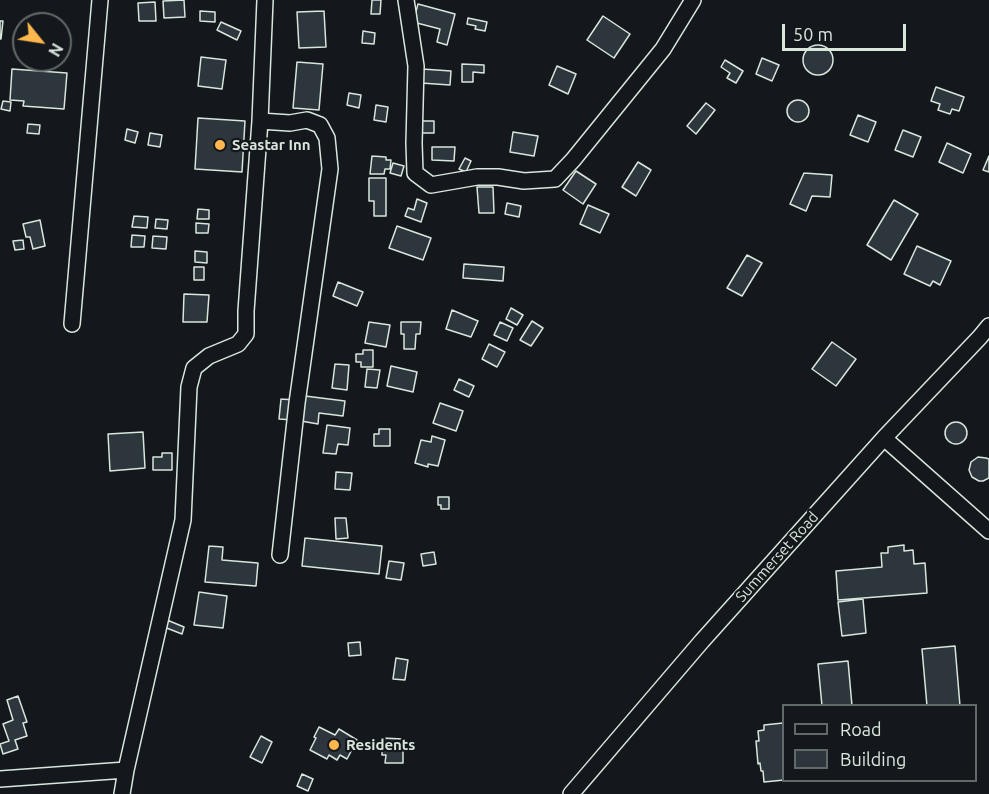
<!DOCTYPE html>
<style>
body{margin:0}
#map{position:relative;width:989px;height:794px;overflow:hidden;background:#14181c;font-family:Ubuntu,sans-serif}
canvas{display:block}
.legend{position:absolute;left:782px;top:704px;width:195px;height:78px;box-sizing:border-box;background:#14181c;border:2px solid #626a69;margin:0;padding:8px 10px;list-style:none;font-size:18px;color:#d8e6dc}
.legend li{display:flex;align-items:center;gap:12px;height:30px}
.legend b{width:30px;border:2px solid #626a69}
.north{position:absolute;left:12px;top:12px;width:60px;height:60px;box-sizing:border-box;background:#14181c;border:2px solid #626a69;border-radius:50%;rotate:120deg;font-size:16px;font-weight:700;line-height:24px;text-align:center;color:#d8e6dc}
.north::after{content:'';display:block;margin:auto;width:21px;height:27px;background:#ffb74d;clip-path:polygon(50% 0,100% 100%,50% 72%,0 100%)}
.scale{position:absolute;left:782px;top:24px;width:124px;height:27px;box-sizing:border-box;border:3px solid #d8e6dc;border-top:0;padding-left:8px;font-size:18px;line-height:21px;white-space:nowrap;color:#d8e6dc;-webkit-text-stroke:4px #14181c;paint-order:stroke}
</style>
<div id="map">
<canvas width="989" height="794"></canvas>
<ul class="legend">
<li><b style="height:8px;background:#14181c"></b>Road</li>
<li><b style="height:16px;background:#2c363c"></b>Building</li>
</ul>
<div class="north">N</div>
<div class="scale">50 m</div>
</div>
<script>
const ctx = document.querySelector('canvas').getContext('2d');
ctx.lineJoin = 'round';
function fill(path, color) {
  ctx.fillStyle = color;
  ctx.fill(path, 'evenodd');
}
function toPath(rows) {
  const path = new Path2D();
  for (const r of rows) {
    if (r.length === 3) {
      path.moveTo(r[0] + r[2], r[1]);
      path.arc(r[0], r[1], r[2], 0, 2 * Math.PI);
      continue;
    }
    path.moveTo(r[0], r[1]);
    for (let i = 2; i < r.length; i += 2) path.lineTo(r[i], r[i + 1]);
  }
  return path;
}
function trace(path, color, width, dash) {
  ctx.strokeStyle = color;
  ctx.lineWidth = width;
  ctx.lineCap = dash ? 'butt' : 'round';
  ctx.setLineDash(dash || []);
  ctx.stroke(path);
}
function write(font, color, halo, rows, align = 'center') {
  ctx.font = font + ' Ubuntu,sans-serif';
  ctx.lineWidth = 4.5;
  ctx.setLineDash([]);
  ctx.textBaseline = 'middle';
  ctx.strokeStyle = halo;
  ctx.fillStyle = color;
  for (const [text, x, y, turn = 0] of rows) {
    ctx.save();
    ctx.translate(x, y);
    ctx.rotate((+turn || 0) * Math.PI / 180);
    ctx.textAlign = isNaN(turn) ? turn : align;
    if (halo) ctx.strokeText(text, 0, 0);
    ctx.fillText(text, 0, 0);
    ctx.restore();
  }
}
const building = toPath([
 [184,0,185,17,164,18,163,1,184,0],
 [372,0,381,0,380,14,371,14,372,0],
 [155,2,156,21,139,21,138,3,155,2],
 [418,4,455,14,447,45,437,42,440,29,413,22,418,4],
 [200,11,215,12,215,22,200,21,200,11],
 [324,11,326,47,299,48,297,12,324,11],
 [603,16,630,34,614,58,587,40,603,16],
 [468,18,487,22,485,31,475,29,476,26,467,24,468,18],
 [0,21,3,21,1,39,0,39,0,21],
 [221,22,241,31,237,40,217,30,221,22],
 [363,31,375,33,374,44,362,43,363,31],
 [818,60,15],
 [201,57,226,60,222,89,198,86,201,57],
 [762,58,779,65,772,81,756,74,762,58],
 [725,60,743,71,736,83,727,78,730,73,721,67,725,60],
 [297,62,323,64,319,110,293,108,297,62],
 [462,64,484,65,484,73,473,72,473,82,462,82,462,64],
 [557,66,576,74,568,94,549,85,557,66],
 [12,69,67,73,64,109,23,106,24,101,10,100,12,69],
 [422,69,451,71,450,85,421,83,422,69],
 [936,87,964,97,959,111,952,109,950,114,938,110,940,104,931,101,936,87],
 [349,93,361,95,359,108,347,105,349,93],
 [798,111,11],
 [3,101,11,102,10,111,1,109,3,101],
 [706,103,715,110,696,134,687,126,706,103],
 [376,105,388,107,386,122,374,120,376,105],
 [858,115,876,122,868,142,850,135,858,115],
 [198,118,245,121,242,172,195,169,198,118],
 [420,121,434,121,434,133,420,133,420,121],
 [28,124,40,125,39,134,27,133,28,124],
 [127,129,138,132,135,143,125,140,127,129],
 [903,130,921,137,913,157,895,150,903,130],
 [513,132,538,136,534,156,510,152,513,132],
 [150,133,162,135,160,147,148,145,150,133],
 [947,143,971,154,963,173,939,162,947,143],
 [432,147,455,147,454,161,432,160,432,147],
 [372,156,386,157,386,160,391,160,390,169,385,169,384,174,370,174,372,156],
 [989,156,989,172,983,170,989,156],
 [465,158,471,161,466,172,459,169,465,158],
 [638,162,651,170,636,196,622,187,638,162],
 [393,163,404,166,401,176,390,173,393,163],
 [576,171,596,184,583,204,563,190,576,171],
 [804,173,832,175,830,197,812,196,806,211,790,204,804,173],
 [369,178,386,178,386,216,374,216,374,201,369,201,369,178],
 [477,187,493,187,494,213,479,213,477,187],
 [417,199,427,203,421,222,405,216,408,208,414,210,417,199],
 [894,200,918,214,891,260,867,245,894,200],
 [507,203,521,206,519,217,505,214,507,203],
 [588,205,609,214,600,233,580,224,588,205],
 [198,209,209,210,209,219,197,219,198,209],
 [134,216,148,217,147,228,132,227,134,216],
 [156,219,168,220,167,229,155,228,156,219],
 [40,220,45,246,33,249,30,237,26,237,23,224,40,220],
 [196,223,209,224,208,233,196,233,196,223],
 [397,226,431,238,423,260,389,248,397,226],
 [132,235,145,236,144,247,131,247,132,235],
 [153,236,167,237,166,249,152,248,153,236],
 [23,240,24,249,15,250,13,241,23,240],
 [917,246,951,261,940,285,933,281,930,286,904,274,917,246],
 [195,251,207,252,207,263,195,262,195,251],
 [747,255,762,263,742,296,727,288,747,255],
 [464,264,504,267,503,281,463,278,464,264],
 [194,267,204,267,204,280,194,280,194,267],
 [338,282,363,292,357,306,333,296,338,282],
 [184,294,209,295,207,322,183,322,184,294],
 [511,308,523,315,517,325,506,319,511,308],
 [452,310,478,321,471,337,446,329,452,310],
 [532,321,543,328,531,346,520,340,532,321],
 [369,322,390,325,386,347,365,343,369,322],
 [401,322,421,322,420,334,416,334,415,349,404,349,404,334,401,334,401,322],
 [500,322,513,328,507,341,494,335,500,322],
 [832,342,856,359,836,386,812,369,832,342],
 [489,344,505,352,497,367,482,359,489,344],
 [363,350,373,350,373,367,361,367,361,362,356,362,356,354,363,354,363,350],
 [335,364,349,365,347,390,332,388,335,364],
 [391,366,417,372,413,392,387,386,391,366],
 [367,369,380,370,377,388,365,387,367,369],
 [459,379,474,386,469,397,454,390,459,379],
 [305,396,345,401,343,416,319,413,318,424,301,421,305,396],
 [281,399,295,400,293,420,279,419,281,399],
 [440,403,463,411,456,431,433,423,440,403],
 [956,433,11],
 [327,425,350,428,348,445,338,444,336,454,323,453,327,425],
 [379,429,390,429,390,446,374,446,374,434,379,434,379,429],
 [143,432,145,468,110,471,108,434,143,432],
 [432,436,445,440,438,466,428,464,428,467,415,463,421,440,431,442,432,436],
 [162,453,172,453,172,470,153,470,153,457,162,457,162,453],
 [978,457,986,458,989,459,989,478,983,481,979,481,972,477,969,470,971,462,978,457],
 [336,472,352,473,350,490,335,489,336,472],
 [438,497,449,497,449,509,441,509,441,505,438,505,438,497],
 [335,518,346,518,348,538,336,539,335,518],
 [305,538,382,546,379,574,302,566,305,538],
 [904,545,904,551,913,550,914,564,925,563,927,593,838,600,836,571,882,567,881,553,888,553,888,547,904,545],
 [209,546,223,547,222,560,258,563,256,586,205,582,209,546],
 [434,552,436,564,423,566,421,554,434,552],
 [389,561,404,563,401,580,386,578,389,561],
 [199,592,227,596,223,628,194,625,199,592],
 [863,599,866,633,842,636,838,602,863,599],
 [167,620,184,627,182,634,164,627,167,620],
 [360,642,361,655,349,656,348,643,360,642],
 [955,646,960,706,927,706,922,649,955,646],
 [396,658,408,660,405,680,393,679,396,658],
 [848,661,852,706,822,706,818,664,848,661],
 [18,696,27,722,23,723,27,736,15,740,18,749,3,754,0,744,9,741,3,724,13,720,7,700,18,696],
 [783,723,784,780,764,782,763,771,761,771,760,763,758,764,756,741,759,741,758,731,764,730,764,725,783,723],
 [319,727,335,735,339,729,357,740,347,759,340,755,337,760,329,755,327,759,310,750,316,738,314,737,319,727],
 [261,736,272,742,262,763,250,757,261,736],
 [382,738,403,739,403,763,385,763,386,755,382,755,382,738],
 [302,774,313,779,308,791,297,786,302,774]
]);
const street = toPath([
 [406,0,416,66,414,143,415,173,431,185,477,177,498,177,524,181,555,179,573,160,663,49,693,0],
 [260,121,290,123,307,120,320,125,327,138,330,169,297,403,280,555],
 [72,324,100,0],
 [884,438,989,531],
 [0,779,126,770],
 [122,794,126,770,183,520,189,387,194,368,209,356,238,344,246,334,246,311,260,121,265,0],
 [571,794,702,641,884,438,980,337,989,326]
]);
const markers = [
 [220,145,6,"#ffb74d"],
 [334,745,6,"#ffb74d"]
];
const poiNames = [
 ["Seastar Inn",232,145],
 ["Residents",346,745]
];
const streetNames = [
 ["Summerset Road",777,557,-48]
];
fill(building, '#2c363c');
trace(building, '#d8e6dc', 1.5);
trace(street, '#d8e6dc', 18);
trace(street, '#14181c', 15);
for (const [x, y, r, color] of markers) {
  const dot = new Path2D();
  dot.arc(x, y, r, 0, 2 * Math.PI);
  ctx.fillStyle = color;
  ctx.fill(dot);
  trace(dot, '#14181c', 2);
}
write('bold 15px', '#d8e6dc', '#14181c', poiNames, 'left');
write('15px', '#d8e6dc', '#14181c', streetNames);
</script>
